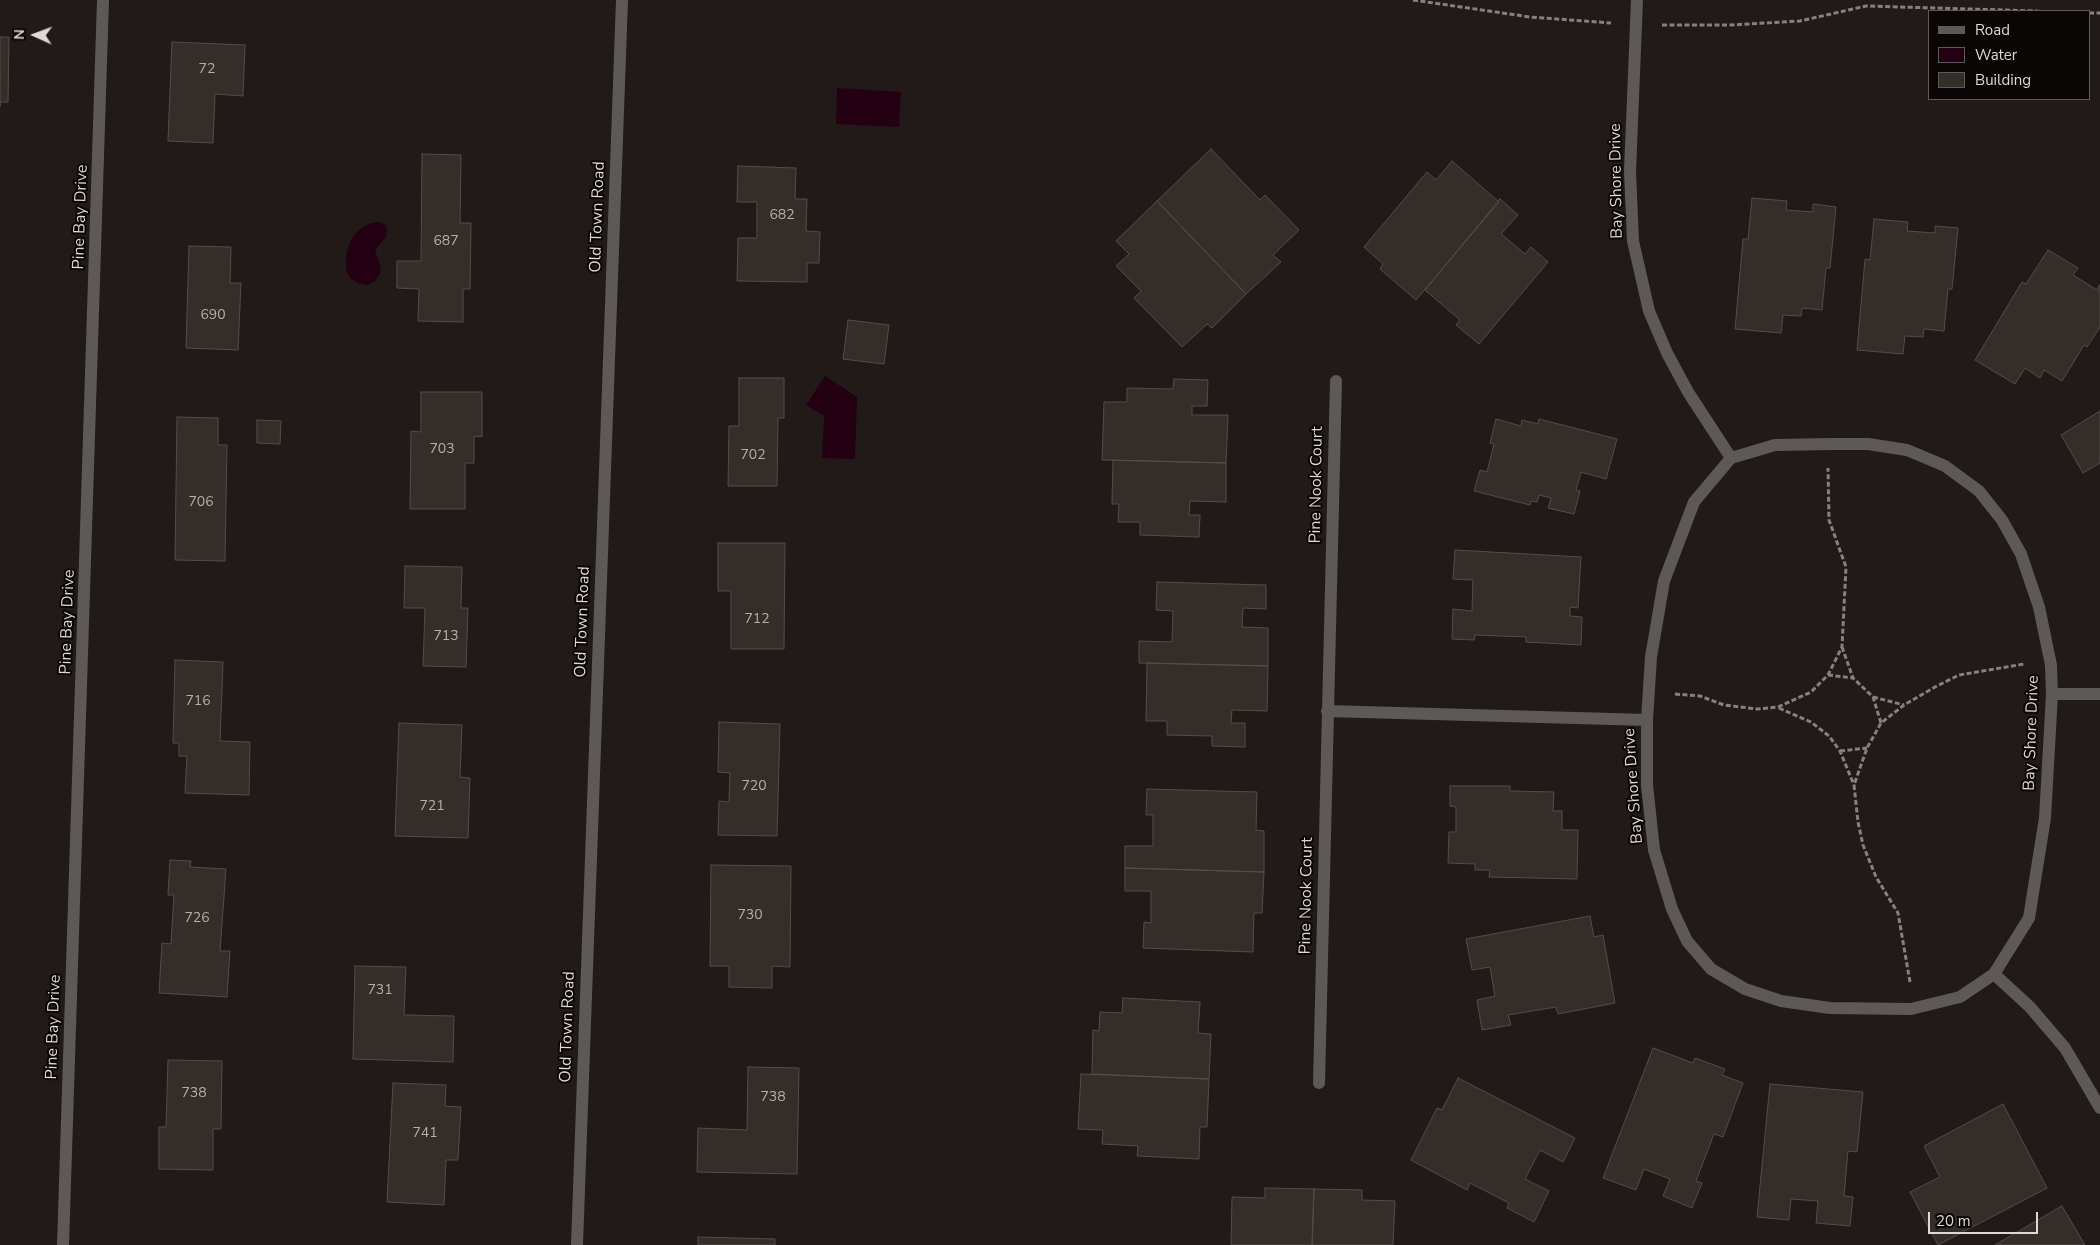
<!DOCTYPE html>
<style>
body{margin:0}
#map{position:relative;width:2100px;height:1245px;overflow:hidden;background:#221a18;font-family:"Nunito Sans",sans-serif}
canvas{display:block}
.legend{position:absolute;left:1928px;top:10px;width:162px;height:90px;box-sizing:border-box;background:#090605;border:1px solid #5e5a59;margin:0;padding:6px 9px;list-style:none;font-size:15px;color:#ded8d7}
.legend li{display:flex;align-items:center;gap:10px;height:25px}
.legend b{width:25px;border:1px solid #5e5a59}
.north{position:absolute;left:10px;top:10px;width:50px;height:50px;-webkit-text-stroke:4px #090605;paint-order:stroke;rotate:272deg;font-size:14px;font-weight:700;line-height:20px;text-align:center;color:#ded8d7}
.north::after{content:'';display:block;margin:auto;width:18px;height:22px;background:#ded8d7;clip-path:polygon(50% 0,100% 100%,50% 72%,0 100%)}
.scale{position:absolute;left:1928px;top:1212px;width:110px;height:22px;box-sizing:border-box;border:2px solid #ded8d7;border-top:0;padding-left:6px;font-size:15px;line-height:18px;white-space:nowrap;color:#ded8d7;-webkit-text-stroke:4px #090605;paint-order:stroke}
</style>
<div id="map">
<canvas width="2100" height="1245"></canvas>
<ul class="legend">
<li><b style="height:6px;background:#5e5959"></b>Road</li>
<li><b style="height:14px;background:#230012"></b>Water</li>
<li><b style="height:14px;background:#342e29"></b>Building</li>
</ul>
<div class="north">N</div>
<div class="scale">20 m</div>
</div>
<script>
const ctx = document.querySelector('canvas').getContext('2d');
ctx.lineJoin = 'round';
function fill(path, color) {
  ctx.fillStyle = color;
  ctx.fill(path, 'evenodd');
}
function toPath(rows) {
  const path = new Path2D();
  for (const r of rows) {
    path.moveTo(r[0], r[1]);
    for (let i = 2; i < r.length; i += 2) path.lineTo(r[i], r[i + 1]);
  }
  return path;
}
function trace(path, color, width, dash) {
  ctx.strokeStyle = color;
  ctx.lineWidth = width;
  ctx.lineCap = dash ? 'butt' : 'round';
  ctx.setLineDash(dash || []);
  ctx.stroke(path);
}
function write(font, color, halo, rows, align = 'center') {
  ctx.font = font + ' "Nunito Sans",sans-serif';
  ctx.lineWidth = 4;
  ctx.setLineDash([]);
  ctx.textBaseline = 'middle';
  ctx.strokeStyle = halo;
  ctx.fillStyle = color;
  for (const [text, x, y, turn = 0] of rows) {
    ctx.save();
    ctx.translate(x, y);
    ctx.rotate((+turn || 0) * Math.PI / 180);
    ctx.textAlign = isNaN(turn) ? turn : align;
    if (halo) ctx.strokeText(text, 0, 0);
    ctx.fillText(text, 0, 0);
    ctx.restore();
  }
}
const water = toPath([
 [837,88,901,92,899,127,836,124],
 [379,222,386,225,387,231,386,237,375,250,381,268,380,273,375,281,367,285,358,283,350,278,346,269,346,257,349,244,354,235,361,228,371,223],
 [825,376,857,397,855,459,822,458,824,416,806,405]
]);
const building = toPath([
 [0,37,9,37,8,102,0,102,0,107,0,37],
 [172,42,245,45,243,96,215,94,213,143,168,141,172,42],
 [1211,149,1260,200,1265,195,1299,230,1273,255,1281,262,1246,294,1157,201,1211,149],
 [422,154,461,155,460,223,471,223,470,289,463,289,463,322,418,321,419,289,397,288,397,261,421,261,422,154],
 [1452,161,1499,202,1416,300,1380,269,1383,264,1364,247,1427,172,1436,180,1452,161],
 [738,166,796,168,795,199,807,199,806,231,820,232,819,263,807,263,807,282,737,281,738,238,757,238,757,202,737,202,738,166],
 [1752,198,1787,201,1786,210,1813,212,1813,204,1836,207,1830,268,1826,268,1822,310,1802,308,1801,316,1783,315,1781,333,1735,329,1743,239,1748,239,1752,198],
 [1500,199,1518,215,1501,234,1525,254,1531,247,1548,262,1479,344,1456,325,1460,320,1425,290,1500,199],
 [1157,201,1246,294,1212,328,1207,324,1182,347,1134,298,1141,291,1116,266,1129,254,1116,241,1157,201],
 [1874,219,1908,222,1907,231,1935,233,1935,226,1958,228,1952,289,1948,289,1944,331,1924,329,1923,337,1905,336,1903,354,1857,350,1865,259,1870,260,1874,219],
 [189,246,231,247,230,283,241,283,238,350,186,348,189,246],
 [2048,250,2078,268,2073,275,2097,290,2100,284,2100,327,2087,347,2084,345,2062,381,2044,370,2040,378,2025,368,2015,384,1975,360,2022,282,2026,284,2048,250],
 [848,320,889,325,884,364,843,359,848,320],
 [739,378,784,378,784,418,778,418,777,486,728,486,729,426,739,426,739,378],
 [1174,379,1208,380,1207,406,1192,406,1192,415,1228,415,1226,463,1102,460,1104,402,1127,402,1127,388,1173,389,1174,379],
 [421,392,482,392,482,437,474,436,474,463,465,463,465,509,410,509,411,431,421,432,421,392],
 [2100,411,2100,463,2083,473,2061,435,2100,411],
 [177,417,218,418,218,445,227,445,225,561,175,560,177,417],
 [1496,419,1521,426,1522,420,1538,424,1539,419,1617,439,1606,479,1581,472,1576,490,1580,491,1574,514,1548,508,1551,498,1539,495,1537,502,1531,501,1530,505,1474,491,1480,470,1487,472,1494,444,1490,443,1496,419],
 [257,420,281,421,280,444,257,443,257,420],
 [1113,460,1226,463,1226,502,1190,501,1189,515,1200,515,1199,537,1140,535,1140,522,1118,522,1119,504,1112,504,1113,460],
 [718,543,785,543,784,649,731,649,731,591,718,591,718,543],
 [1455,550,1581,557,1578,608,1570,607,1570,616,1582,617,1581,645,1526,642,1526,637,1475,635,1474,640,1452,639,1453,609,1472,611,1473,580,1453,579,1455,550],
 [405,566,462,567,461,608,468,608,466,667,423,666,425,608,404,608,405,566],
 [1157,582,1266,585,1266,609,1243,608,1242,627,1268,628,1268,666,1139,663,1139,641,1172,642,1173,611,1156,610,1157,582],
 [175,660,223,662,220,741,250,742,249,795,185,793,187,756,179,756,179,743,173,743,175,660],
 [1147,663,1268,666,1267,711,1232,710,1231,723,1245,723,1245,747,1212,746,1212,736,1167,735,1167,721,1146,721,1147,663],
 [719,722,780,724,777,836,718,835,719,801,729,802,730,773,718,772,719,722],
 [399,723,462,725,460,777,470,778,468,838,395,836,399,723],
 [1450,786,1510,786,1510,791,1554,792,1553,811,1562,811,1562,830,1578,830,1577,879,1489,877,1490,870,1475,870,1475,864,1448,863,1449,832,1456,832,1456,807,1450,806,1450,786],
 [1147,789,1257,792,1256,830,1264,831,1264,872,1125,868,1125,846,1153,846,1153,815,1146,815,1147,789],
 [170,860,191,861,190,867,226,869,220,951,230,951,227,997,159,993,162,943,171,944,174,895,168,895,170,860],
 [711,865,791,866,790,967,772,966,772,988,729,987,729,966,710,966,711,865],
 [1125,868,1264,872,1262,913,1254,913,1253,952,1143,948,1144,922,1151,923,1151,891,1125,891,1125,868],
 [1590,916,1594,937,1603,935,1615,1003,1558,1014,1556,1007,1508,1015,1511,1025,1482,1030,1477,1000,1495,996,1490,967,1472,970,1466,939,1590,916],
 [355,966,406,967,404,1015,454,1016,453,1062,353,1059,355,966],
 [1123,998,1200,1002,1198,1033,1211,1034,1209,1079,1092,1074,1093,1030,1099,1031,1100,1012,1122,1013,1123,998],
 [1653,1048,1693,1063,1695,1058,1725,1069,1722,1075,1743,1083,1723,1137,1714,1134,1696,1181,1702,1183,1692,1208,1663,1196,1670,1179,1644,1169,1636,1190,1603,1178,1653,1048],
 [168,1060,222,1061,221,1129,213,1129,213,1170,159,1169,159,1127,166,1127,168,1060],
 [748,1067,799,1068,797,1174,697,1172,698,1128,747,1130,748,1067],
 [1081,1074,1209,1079,1207,1127,1200,1127,1199,1159,1137,1156,1138,1146,1102,1144,1103,1130,1078,1129,1081,1074],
 [1458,1078,1575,1138,1563,1162,1540,1150,1525,1179,1549,1191,1534,1222,1507,1208,1509,1203,1470,1183,1467,1190,1411,1160,1437,1108,1442,1110,1458,1078],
 [393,1083,446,1085,445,1106,461,1107,458,1160,446,1160,444,1205,387,1202,393,1083],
 [1770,1084,1863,1092,1857,1152,1848,1151,1844,1196,1853,1197,1850,1226,1816,1223,1818,1201,1791,1199,1789,1220,1757,1217,1770,1084],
 [2003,1104,2047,1188,1938,1245,1910,1192,1940,1177,1924,1146,2003,1104],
 [1265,1188,1314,1189,1312,1245,1231,1245,1232,1197,1265,1198,1265,1188],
 [1314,1189,1362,1190,1362,1200,1395,1201,1393,1245,1312,1245,1314,1189],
 [2062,1206,2085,1245,1995,1245,2062,1206],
 [698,1237,775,1239,775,1245,698,1245,698,1237]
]);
const path = toPath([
 [1413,0,1530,17,1611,23],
 [2089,13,2100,13],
 [1662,25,1731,25,1800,21,1866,6,2038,11],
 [1842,647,1853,678,1873,697,1881,723],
 [1828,675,1853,678],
 [1675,694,1700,696,1724,705,1757,709,1778,707,1811,692,1828,675,1842,647,1846,567,1829,520,1828,468],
 [1873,697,1904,705],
 [1779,708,1811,722,1829,736,1840,751,1854,785],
 [1840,751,1867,748],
 [1910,982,1898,913,1876,877,1863,845,1858,822,1854,785,1867,748,1881,723,1904,705,1935,687,1959,675,2024,664]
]);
const minor = toPath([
 [1637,0,1630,171,1633,241,1649,311,1667,353,1688,392,1731,458],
 [1830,444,1868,444,1907,450,1945,466,1979,491,2002,520,2021,554,2039,607,2051,665,2052,694,2045,818,2029,918,1994,974,1960,997,1911,1009,1830,1008,1781,1001,1745,989,1711,969,1687,941,1672,909,1654,850,1647,785,1647,720,1651,657,1664,581,1694,502,1731,458,1775,445,1830,444],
 [2052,694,2100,694],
 [1327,711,1647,720],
 [1994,974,2030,1007,2065,1048,2100,1108],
 [1319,1083,1336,381],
 [63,1245,103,0],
 [577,1245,622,0]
]);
const numberNames = [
 ["72",207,70],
 ["682",782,216],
 ["687",446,242],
 ["690",213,316],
 ["703",442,450],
 ["702",753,456],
 ["706",201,503],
 ["712",757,620],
 ["713",446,637],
 ["716",198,702],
 ["720",754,787],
 ["721",432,807],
 ["730",750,916],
 ["726",197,919],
 ["731",380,991],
 ["738",194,1094],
 ["738",773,1098],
 ["741",425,1134]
];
const streetNames = [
 ["Bay Shore Drive",1617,181,-91],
 ["Pine Bay Drive",81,217,-88],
 ["Old Town Road",598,217,-88],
 ["Pine Nook Court",1317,485,-89],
 ["Pine Bay Drive",68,622,-88],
 ["Old Town Road",583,622,-88],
 ["Bay Shore Drive",2032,733,-88],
 ["Bay Shore Drive",1634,786,-94],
 ["Pine Nook Court",1307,896,-89],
 ["Pine Bay Drive",54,1027,-88],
 ["Old Town Road",568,1027,-88]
];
fill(water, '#230012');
fill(building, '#342e29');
trace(building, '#544d47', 1);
trace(path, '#87807e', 3, [5, 2.5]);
trace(minor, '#5e5959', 12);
write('14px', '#b4aeac', null, numberNames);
write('16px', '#ded8d7', '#090605', streetNames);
</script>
